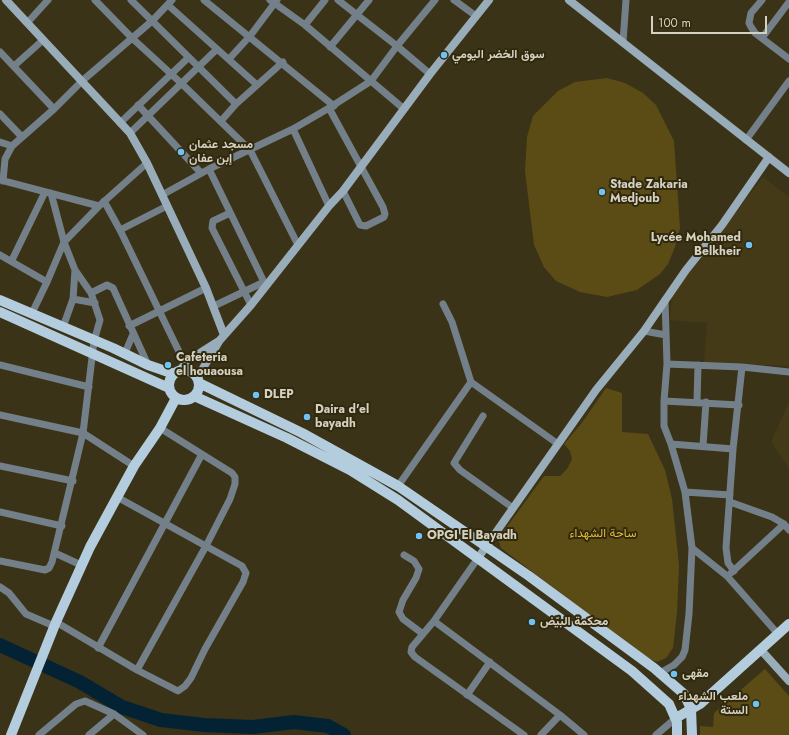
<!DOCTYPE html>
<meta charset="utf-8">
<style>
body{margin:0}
#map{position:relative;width:789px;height:735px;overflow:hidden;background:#3b3318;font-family:Jost,sans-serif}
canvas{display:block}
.scale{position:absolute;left:651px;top:16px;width:116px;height:18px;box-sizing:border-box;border:2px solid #d6d2c2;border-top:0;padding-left:5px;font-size:12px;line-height:14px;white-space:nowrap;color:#d6d2c2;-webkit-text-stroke:3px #31290e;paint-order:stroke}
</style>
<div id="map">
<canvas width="789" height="735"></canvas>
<div class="scale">100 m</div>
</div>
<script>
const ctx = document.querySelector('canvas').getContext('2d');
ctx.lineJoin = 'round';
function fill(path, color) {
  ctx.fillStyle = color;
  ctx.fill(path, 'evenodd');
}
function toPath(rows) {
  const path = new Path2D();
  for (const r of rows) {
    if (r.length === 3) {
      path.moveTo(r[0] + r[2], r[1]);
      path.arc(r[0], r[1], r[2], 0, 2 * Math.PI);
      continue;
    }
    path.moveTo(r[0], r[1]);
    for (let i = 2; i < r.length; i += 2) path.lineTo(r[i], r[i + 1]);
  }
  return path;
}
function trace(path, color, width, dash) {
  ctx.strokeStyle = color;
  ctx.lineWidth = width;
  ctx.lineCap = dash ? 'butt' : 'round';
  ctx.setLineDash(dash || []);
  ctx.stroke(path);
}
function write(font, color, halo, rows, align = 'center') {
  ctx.font = font + ' Jost,Vazirmatn,sans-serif';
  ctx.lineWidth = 4;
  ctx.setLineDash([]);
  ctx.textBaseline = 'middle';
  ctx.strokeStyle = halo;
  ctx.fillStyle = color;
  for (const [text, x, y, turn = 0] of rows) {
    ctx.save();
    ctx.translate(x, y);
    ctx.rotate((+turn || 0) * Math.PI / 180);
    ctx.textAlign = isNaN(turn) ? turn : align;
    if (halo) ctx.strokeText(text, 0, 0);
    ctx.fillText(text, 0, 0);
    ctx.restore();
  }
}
const built = toPath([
 [763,177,789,197,789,366,704,362,707,323,670,320,672,294],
 [789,402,789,468,771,442]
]);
const green = toPath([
 [607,78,625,83,643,93,656,105,674,141,680,228,675,247,668,264,660,274,637,290,607,297,580,292,556,281,544,267,534,245,525,171,527,137,533,116,558,91,575,82],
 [606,388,622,393,622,432,648,434,665,470,672,499,679,565,677,613,673,648,666,658,657,662,644,656,501,548,498,539,544,476,560,476,567,469,572,459,570,451,564,444,581,424],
 [765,669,789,696,789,735,700,735,700,726,713,727,714,713]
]);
const river = toPath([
 [0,645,80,682,122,707,161,720,204,725,253,727,294,722,328,726,344,735]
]);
const street = toPath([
 [95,0,132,38,182,84,250,150,298,245],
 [131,0,236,104],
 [204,0,334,106],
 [270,0,305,25,404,109],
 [338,0,397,46,430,74],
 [454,0,476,16],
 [762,0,751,13,749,23,751,27,755,33,789,59],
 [168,5,256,84],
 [28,22,48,0],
 [305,25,325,0],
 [762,38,789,2],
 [623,42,626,0],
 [330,47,369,0],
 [0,52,54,109],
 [229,59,250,36,277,0],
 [14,66,43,40],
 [138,105,201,173],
 [329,108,383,207,385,214,384,217,366,226,360,225,343,191],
 [0,114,22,137],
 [221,121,236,104,283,62],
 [120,123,188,58],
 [293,129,329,206],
 [130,133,217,49],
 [746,140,789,81],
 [0,142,12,146],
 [209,169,264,282],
 [0,180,99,206],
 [3,181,5,159,12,146,54,109,82,81,152,21,172,0],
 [162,195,209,169,293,129,329,108,371,81,397,46,435,0],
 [104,201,120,230,185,364],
 [230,213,213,221,212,228,251,305],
 [120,230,167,206],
 [0,255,47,282,64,242,99,206,147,163],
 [12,260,45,192],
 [91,293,107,285,113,288,148,365],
 [73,299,95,303],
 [443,304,452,322,471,382,558,444],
 [214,306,264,282,267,285],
 [32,313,47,282],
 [129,326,206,288],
 [63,327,73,299,75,270],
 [644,331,666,335],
 [125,353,133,334],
 [667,364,742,367,789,372],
 [0,365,89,387],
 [664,401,739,405],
 [697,401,698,365],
 [0,415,83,433,134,466],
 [483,416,454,463,460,470,513,508],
 [671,444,733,449],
 [703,446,706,402],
 [0,466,73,481],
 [398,486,471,382],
 [685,492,730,495],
 [730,502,772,517,784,524,789,530],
 [0,512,62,526],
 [692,548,727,576,778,634],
 [55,553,81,565],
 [404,555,414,561,419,569,416,578,403,600,399,612,403,619,423,634],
 [478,558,434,621,412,647,411,652,415,657,524,735],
 [0,561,45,570,49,568,52,562,83,433,94,341,100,320,91,293,75,270,64,242,51,193],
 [734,571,728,563,726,548,733,449,742,367],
 [731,573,784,524],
 [0,587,9,593,26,614,54,626],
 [434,621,560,715,584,735],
 [56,622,137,670,178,691,185,686,191,678,205,649,243,582,246,573,242,566,117,497],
 [98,648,202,454],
 [137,670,206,546,230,499,235,484,235,477,232,473,160,428],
 [660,673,674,665,682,657,685,650,689,614,692,548,685,492,671,444,664,426,664,401,667,364,665,300],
 [467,695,490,662],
 [39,735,76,704,85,701,114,714,143,735],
 [89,735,114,714],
 [541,735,560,715],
 [656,735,676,718]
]);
const secondary = toPath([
 [6,0,130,133,147,163,206,288,224,335],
 [569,0,789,173],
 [180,370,185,364,200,353,219,341],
 [197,378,220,340,251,305,329,206,343,191,430,74,489,0],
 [478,558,596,390,644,331,686,270,722,225,769,157],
 [761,650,789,681]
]);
const primary = toPath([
 [0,300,113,348,148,365,174,374],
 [0,312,169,388],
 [184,385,15],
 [199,383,302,433,398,486,529,576,654,668,684,694,691,709,692,735],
 [194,396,287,438,350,470,398,500,632,671,669,704,677,722,677,735],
 [676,718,700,704,789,624],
 [11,735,56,622,90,547,134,466,160,428,176,398]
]);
const markers = [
 [444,55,4,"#6fc2f4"],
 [181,152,4,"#6fc2f4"],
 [602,192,4,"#6fc2f4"],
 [749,245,4,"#6fc2f4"],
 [168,365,4,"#6fc2f4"],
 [256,395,4,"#6fc2f4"],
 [307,417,4,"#6fc2f4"],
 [419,536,4,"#6fc2f4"],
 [532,622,4,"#6fc2f4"],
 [674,674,4,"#6fc2f4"],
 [756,704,4,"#6fc2f4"]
];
const poiNames = [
 ["سوق الخضر اليومي",452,55],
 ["مسجد عثمان",189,145],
 ["إبن عفان",189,159],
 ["Stade Zakaria",610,185],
 ["Medjoub",610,199],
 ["Lycée Mohamed",741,238,"right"],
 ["Belkheir",741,252,"right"],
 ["Cafeteria",176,358],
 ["el houaousa",176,372],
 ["DLEP",264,395],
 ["Daira d'el",315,410],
 ["bayadh",315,424],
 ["OPGI El Bayadh",427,536],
 ["محكمة البيّض",540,622],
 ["مقهى",682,674],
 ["ملعب الشهداء",748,697,"right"],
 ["الستة",748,711,"right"]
];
const parkNames = [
 ["ساحة الشهداء",603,534]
];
fill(built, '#443a17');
fill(green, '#5b4c15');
trace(river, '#032233', 14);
trace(street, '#748089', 7);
trace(secondary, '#98acb9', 8);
trace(primary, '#b3cdde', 10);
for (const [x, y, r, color] of markers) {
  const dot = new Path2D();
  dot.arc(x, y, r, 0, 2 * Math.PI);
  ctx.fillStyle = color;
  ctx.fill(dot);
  trace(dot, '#31290e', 1.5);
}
write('bold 12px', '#d6d2c2', '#31290e', poiNames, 'left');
write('12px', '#e2be33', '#31290e', parkNames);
</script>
